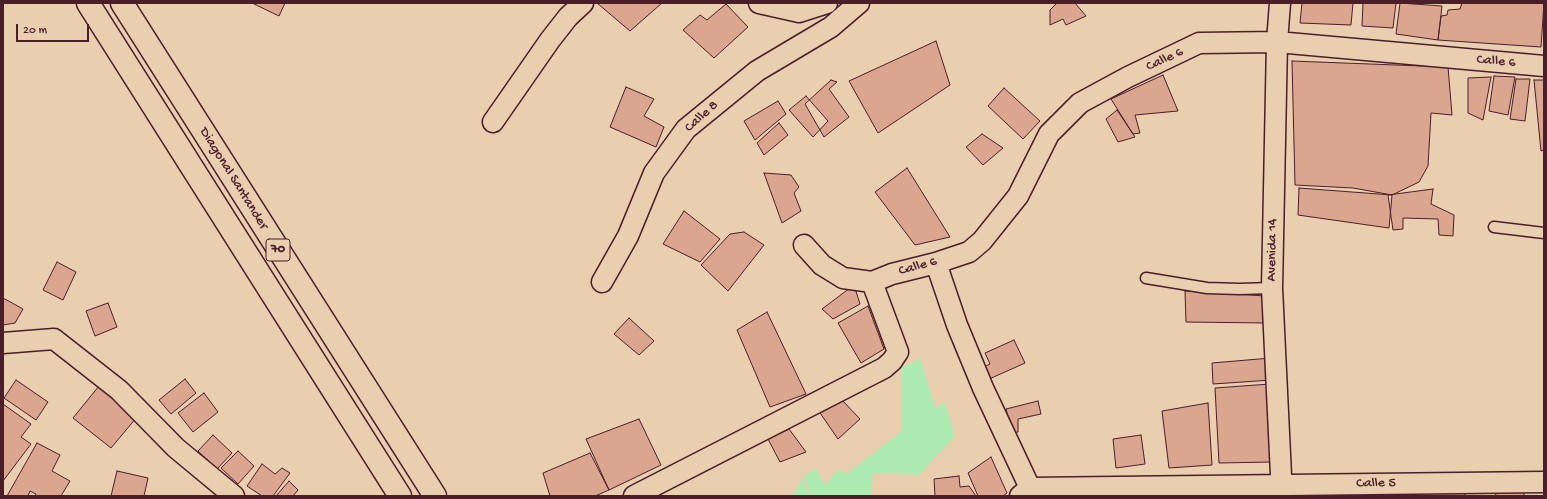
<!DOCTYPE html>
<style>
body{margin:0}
#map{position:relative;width:1547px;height:499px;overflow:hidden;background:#e9ceb0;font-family:"Gochi Hand",sans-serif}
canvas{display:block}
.frame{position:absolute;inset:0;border:4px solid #4a1f2b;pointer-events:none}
.scale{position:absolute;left:16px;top:24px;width:73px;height:18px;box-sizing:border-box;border:2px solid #4a1f2b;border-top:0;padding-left:5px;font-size:12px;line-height:14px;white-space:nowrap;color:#4a1f2b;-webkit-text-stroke:3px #e9ceb0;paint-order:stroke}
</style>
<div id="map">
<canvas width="1547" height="499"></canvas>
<div class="frame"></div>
<div class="scale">20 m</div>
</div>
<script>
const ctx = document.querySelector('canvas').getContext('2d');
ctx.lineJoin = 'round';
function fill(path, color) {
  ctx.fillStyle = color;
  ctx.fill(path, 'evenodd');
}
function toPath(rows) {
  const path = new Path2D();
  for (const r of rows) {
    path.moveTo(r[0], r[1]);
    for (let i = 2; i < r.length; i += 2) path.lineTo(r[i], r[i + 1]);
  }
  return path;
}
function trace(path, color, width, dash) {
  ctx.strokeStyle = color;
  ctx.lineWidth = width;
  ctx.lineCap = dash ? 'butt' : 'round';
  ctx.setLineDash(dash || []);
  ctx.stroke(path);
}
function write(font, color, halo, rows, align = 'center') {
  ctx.font = font + ' "Gochi Hand",sans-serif';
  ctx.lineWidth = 4;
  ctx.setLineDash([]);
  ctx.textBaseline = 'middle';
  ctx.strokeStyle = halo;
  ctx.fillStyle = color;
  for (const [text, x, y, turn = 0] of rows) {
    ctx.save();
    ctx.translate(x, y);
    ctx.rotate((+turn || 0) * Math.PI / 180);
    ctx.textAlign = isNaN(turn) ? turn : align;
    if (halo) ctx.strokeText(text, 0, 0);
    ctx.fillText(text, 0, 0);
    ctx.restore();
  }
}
const green = toPath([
 [921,359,935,408,945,402,955,436,919,475,873,473,871,496,811,496,804,476,816,468,825,486,837,470,848,473,901,432,902,367],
 [802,478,807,490,810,496,793,496]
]);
const building = toPath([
 [252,3,285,3,279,16,252,3],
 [597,3,662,3,630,31,597,3],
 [1057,3,1075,3,1086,16,1066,25,1063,19,1050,25,1050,10,1057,3],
 [1302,3,1353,3,1351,25,1300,23,1302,3],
 [1363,3,1396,3,1393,28,1362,26,1363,3],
 [1400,3,1442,6,1438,40,1396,34,1400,3],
 [1462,3,1544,3,1541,47,1438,40,1441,16,1447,15,1448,10,1460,9,1462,3],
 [726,4,748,27,714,58,683,30,700,15,707,20,726,4],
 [936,41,950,85,878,133,849,81,936,41],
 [1292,61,1448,67,1452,115,1431,113,1428,166,1419,182,1392,195,1353,188,1295,185,1292,61],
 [1163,75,1178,111,1135,115,1140,133,1133,134,1111,99,1163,75],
 [1494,76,1515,77,1508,115,1489,111,1494,76],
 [1491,77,1483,120,1468,113,1468,78,1491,77],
 [1516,79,1530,79,1525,121,1510,119,1516,79],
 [831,80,837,82,829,89,849,117,824,137,805,104,831,80],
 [1534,80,1544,80,1544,150,1541,151,1534,80],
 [626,87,654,99,644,116,664,127,656,147,610,127,626,87],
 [1004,88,1040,121,1023,139,988,106,1004,88],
 [806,96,828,121,813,137,789,110,806,96],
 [778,101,786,114,755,140,744,121,778,101],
 [1117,110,1135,137,1118,142,1106,119,1117,110],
 [779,123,788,135,764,155,757,143,779,123],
 [982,134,1003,148,983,165,966,147,982,134],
 [907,168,950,237,915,245,875,192,907,168],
 [764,173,791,175,799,187,794,193,801,211,782,223,764,173],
 [1299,188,1392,195,1389,228,1298,215,1299,188],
 [1433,189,1431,204,1454,215,1453,236,1439,235,1438,219,1403,218,1403,229,1393,230,1388,195,1433,189],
 [684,211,720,239,700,262,663,244,684,211],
 [744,232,764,245,728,291,701,265,730,234,744,232],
 [57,262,76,272,63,300,43,290,57,262],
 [854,285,860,304,833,319,822,309,854,285],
 [1185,291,1266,296,1266,323,1186,322,1185,291],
 [3,298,23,309,15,323,3,325,3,298],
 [108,303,117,327,95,336,86,311,108,303],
 [868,306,884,349,861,363,838,323,868,306],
 [767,312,806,394,770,407,737,330,767,312],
 [629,318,654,341,639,355,614,334,629,318],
 [1014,340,1025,363,987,380,981,368,990,364,985,353,1014,340],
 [1271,358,1272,380,1213,384,1212,363,1271,358],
 [185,379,196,393,171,414,159,400,185,379],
 [16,380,48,402,36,420,4,398,16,380],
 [1270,384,1272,462,1219,463,1215,388,1270,384],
 [99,386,137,417,111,448,73,418,99,386],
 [204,393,218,412,193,432,178,413,204,393],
 [841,399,860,419,838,439,818,410,841,399],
 [1038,401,1041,414,1018,419,1018,432,1012,433,1006,409,1038,401],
 [1208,403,1212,465,1169,468,1162,411,1208,403],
 [3,404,31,424,21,437,31,444,3,481,3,404],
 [639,419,661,465,609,490,586,439,639,419],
 [789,429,806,452,780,462,768,439,789,429],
 [213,435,232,453,217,469,198,451,213,435],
 [1141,435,1145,464,1116,468,1113,439,1141,435],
 [37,443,60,455,52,471,70,481,61,496,35,496,36,494,30,491,28,496,7,496,37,443],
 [238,451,254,466,238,484,221,468,238,451],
 [590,453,609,490,595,496,550,496,543,473,590,453],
 [991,457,1007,493,1003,496,978,496,968,473,991,457],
 [262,464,275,474,282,468,290,473,273,496,262,496,247,486,262,464],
 [117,471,148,478,144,496,111,496,117,471],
 [959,476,960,487,969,486,976,496,935,496,934,479,959,476],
 [289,481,298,490,293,496,276,496,289,481],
 [1524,489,1524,496,1496,496,1495,491,1524,489],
 [1465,491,1465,496,1399,496,1399,494,1465,491]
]);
const service = toPath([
 [1494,227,1544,233],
 [1146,278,1207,288,1239,289,1272,288]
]);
const minor = toPath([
 [759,3,799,12,827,3],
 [1280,3,1277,42,1272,288,1282,496],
 [493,122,550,40,568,17,583,3],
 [804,245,822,265,843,278,872,282],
 [936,263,957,325,983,388,1030,488],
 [602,282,628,236,654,173,686,129,757,71,831,27,859,3],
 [872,282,892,274,936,263,969,252,982,241,1018,196,1049,134,1080,103,1128,77,1199,43,1277,42,1544,66],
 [3,343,54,339,119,390,176,448,234,496],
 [634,496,884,368,892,361,898,352,872,282],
 [1020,496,1030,488,1544,482]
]);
const primary = toPath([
 [88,3,400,496],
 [122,3,435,496]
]);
const shields = [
 [278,250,24]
];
const shieldNames = [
 ["70",278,250]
];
const streetNames = [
 ["Calle 6",1165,60,-25],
 ["Calle 6",1496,62,5],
 ["Calle 8",702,117,-42],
 ["Diagonal Santander",233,179,58],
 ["Avenida 14",1273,250,-89],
 ["Calle 6",918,267,-15],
 ["Calle 5",1376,484,-1]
];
fill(green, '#adebb2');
fill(building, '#daa68f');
trace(building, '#4a1f2b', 1);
trace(service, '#4a1f2b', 13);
trace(minor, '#4a1f2b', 23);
trace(primary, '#4a1f2b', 25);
trace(service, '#e9ceb0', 10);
trace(minor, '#e9ceb0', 20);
trace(primary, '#e9ceb0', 22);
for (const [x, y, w] of shields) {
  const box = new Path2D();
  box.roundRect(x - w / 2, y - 11, w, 22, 3);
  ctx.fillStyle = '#e9ceb0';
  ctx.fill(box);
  trace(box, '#4a1f2b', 1);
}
write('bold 13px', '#4a1f2b', null, shieldNames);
write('14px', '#4a1f2b', '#e9ceb0', streetNames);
</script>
